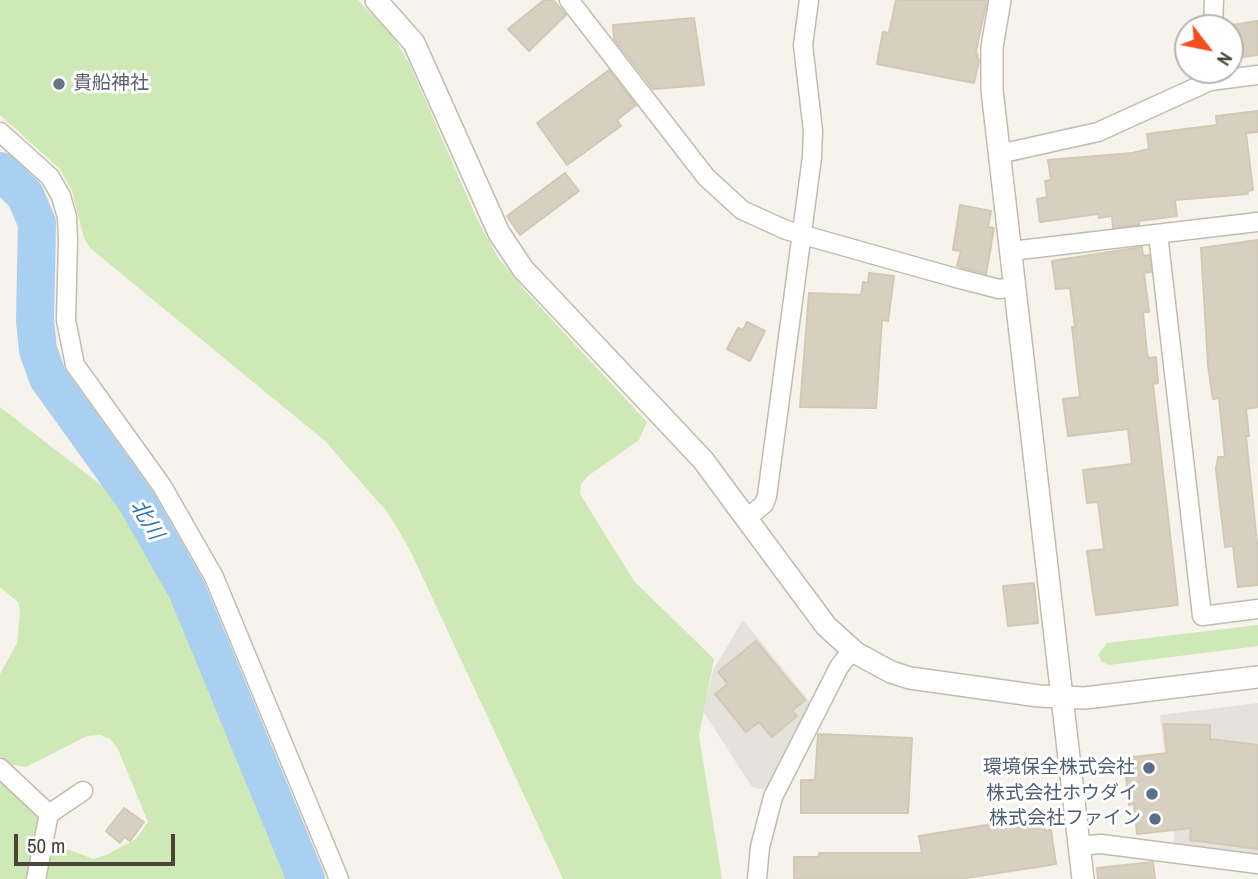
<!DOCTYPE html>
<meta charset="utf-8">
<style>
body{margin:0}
#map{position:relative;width:1258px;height:879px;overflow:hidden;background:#f5f3eb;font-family:"Archivo Narrow",sans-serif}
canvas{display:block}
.north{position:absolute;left:1174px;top:14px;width:70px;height:70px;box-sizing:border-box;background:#fff;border:2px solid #b7b4b0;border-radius:50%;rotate:122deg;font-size:19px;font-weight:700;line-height:28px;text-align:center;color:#4a4439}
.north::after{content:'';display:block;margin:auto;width:24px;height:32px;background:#f94c1f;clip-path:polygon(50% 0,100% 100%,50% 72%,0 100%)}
.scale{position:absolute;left:14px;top:834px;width:161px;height:32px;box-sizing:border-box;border:4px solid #4a4439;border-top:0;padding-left:9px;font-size:21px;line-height:24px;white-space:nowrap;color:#4a4439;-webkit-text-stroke:5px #fff;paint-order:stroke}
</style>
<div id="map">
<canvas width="1258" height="879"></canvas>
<div class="north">N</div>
<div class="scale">50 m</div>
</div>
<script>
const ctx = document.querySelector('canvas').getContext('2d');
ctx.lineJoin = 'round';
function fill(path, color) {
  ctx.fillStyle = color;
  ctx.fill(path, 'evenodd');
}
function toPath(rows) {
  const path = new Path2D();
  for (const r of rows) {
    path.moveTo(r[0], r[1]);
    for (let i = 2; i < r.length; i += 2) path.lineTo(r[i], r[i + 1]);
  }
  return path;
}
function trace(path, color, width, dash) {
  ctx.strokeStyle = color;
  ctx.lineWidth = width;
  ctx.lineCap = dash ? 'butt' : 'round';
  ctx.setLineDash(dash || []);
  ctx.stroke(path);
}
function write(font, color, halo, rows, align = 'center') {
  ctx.font = font + ' "Archivo Narrow","Noto Sans JP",sans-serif';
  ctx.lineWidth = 6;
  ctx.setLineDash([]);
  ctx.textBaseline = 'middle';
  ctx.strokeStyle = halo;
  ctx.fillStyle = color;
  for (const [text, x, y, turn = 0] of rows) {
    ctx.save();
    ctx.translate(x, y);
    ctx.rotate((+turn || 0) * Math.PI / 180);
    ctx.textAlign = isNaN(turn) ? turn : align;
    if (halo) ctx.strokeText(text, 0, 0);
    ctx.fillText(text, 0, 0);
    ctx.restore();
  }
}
const industrial = toPath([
 [743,620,810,702,766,790,752,787,703,711,714,668],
 [1258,703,1258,856,1175,846,1160,715]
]);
const green = toPath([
 [0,0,358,0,393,36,410,65,477,219,499,259,528,294,647,422,639,440,588,476,581,484,580,494,634,581,714,659,699,735,722,879,563,879,410,550,388,513,325,441,90,248,84,238,72,191,60,169,0,115],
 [0,407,106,489,144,530,201,640,297,879,43,879,51,848,62,847,93,859,106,855,136,839,148,822,118,749,110,739,100,735,87,736,26,767,8,764,0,756,0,674,17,643,20,612,18,602,0,587],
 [1258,625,1258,646,1109,665,1102,662,1098,655,1107,643],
 [0,779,38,816,39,824,29,879,0,879]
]);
const river = toPath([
 [0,171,25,195,37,223,35,321,38,350,48,378,137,502,187,590,306,879]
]);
const building = toPath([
 [544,0,553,0,566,15,529,51,508,29,544,0],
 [896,0,987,0,976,51,979,61,974,83,877,64,883,32,889,33,896,0],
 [694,18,704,85,653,89,614,39,613,25,694,18],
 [1258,21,1258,55,1236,58,1232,25,1258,21],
 [609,70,636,105,617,120,621,126,567,165,537,123,609,70],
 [1258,111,1258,132,1246,133,1253,190,1247,191,1248,194,1175,200,1177,216,1139,221,1139,225,1113,228,1112,216,1099,218,1098,214,1040,222,1037,199,1047,197,1045,181,1051,180,1048,160,1132,153,1149,149,1147,134,1217,125,1216,116,1258,111],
 [565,173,579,191,520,235,507,216,565,173],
 [960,205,991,211,988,227,994,228,986,274,957,266,961,251,953,250,960,205],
 [1258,240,1258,407,1246,409,1249,436,1246,436,1258,553,1258,585,1238,587,1233,546,1225,547,1216,469,1218,457,1225,457,1219,398,1213,399,1208,365,1201,248,1258,240],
 [1142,247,1143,256,1149,255,1151,272,1144,273,1149,312,1143,312,1147,354,1149,358,1156,357,1158,383,1153,384,1178,605,1096,615,1087,551,1104,549,1098,502,1087,503,1083,470,1132,464,1128,429,1068,436,1063,399,1080,397,1072,327,1075,327,1070,288,1056,289,1052,261,1142,247],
 [869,273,894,276,888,321,882,320,876,408,800,407,809,293,861,295,863,282,868,283,869,273],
 [747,322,765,331,750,361,727,349,738,328,743,330,747,322],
 [1034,583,1038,623,1008,626,1003,586,1034,583],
 [756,641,805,700,792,711,797,716,772,737,759,722,746,732,715,694,728,684,718,672,756,641],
 [1164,724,1210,725,1210,739,1258,745,1258,849,1190,840,1191,828,1137,834,1134,804,1129,805,1124,758,1167,753,1164,724],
 [818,734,912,738,908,813,801,813,801,780,815,780,818,734],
 [124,808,144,822,130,841,124,837,120,843,106,831,124,808],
 [1043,816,1045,831,1051,830,1056,864,960,879,794,879,794,857,819,857,819,853,922,853,919,836,1043,816],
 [1153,862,1155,879,1098,879,1097,868,1153,862]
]);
const minor = toPath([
 [569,0,706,177,742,210,786,230,956,278,999,289,1015,287],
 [1213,28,1214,0],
 [0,132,50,177,61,196,67,217,68,240,66,320,75,365,162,486,214,577,339,879],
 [999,154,1098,132,1210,81,1258,75],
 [1158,234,1202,616,1258,609],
 [1011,251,1258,222],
 [747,518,764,504,767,496,812,157,813,131,803,45,809,0],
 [0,768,49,814],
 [1079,846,1101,844,1258,864],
 [36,879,49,814,83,791],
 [757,879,760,847,773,797,839,667,852,650]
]);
const tertiary = toPath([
 [376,0,414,43,499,233,523,269,703,460,826,626,856,653,891,672,910,678,1039,696,1085,698,1258,677],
 [1000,0,992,47,992,90,1083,879]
]);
const markers = [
 [59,84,7,"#6b7280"],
 [1149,768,7,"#5c6f8a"],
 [1152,794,7,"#5c6f8a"],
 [1155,819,7,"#5c6f8a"]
];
const worshipNames = [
 ["貴船神社",73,84]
];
const serviceNames = [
 ["環境保全株式会社",1135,768],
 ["株式会社ホウダイ",1138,794],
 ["株式会社ファイン",1141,819]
];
const waterNames = [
 ["北川",146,520,59]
];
fill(industrial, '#e5e2dc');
fill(green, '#cee9b5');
trace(river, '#a9cff1', 38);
fill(building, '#d7d0c1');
trace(building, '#d2c8b4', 2);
trace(minor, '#c1bcae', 21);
trace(tertiary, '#c1bcae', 24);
trace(minor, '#fff', 18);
trace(tertiary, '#fff', 21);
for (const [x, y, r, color] of markers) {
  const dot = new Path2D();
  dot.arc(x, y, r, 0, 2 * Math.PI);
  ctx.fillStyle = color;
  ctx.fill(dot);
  trace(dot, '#fff', 2.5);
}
write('19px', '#5b616d', '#fff', worshipNames, 'left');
write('19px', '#4e5e75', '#fff', serviceNames, 'right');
write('italic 21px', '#3176b7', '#fff', waterNames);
</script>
